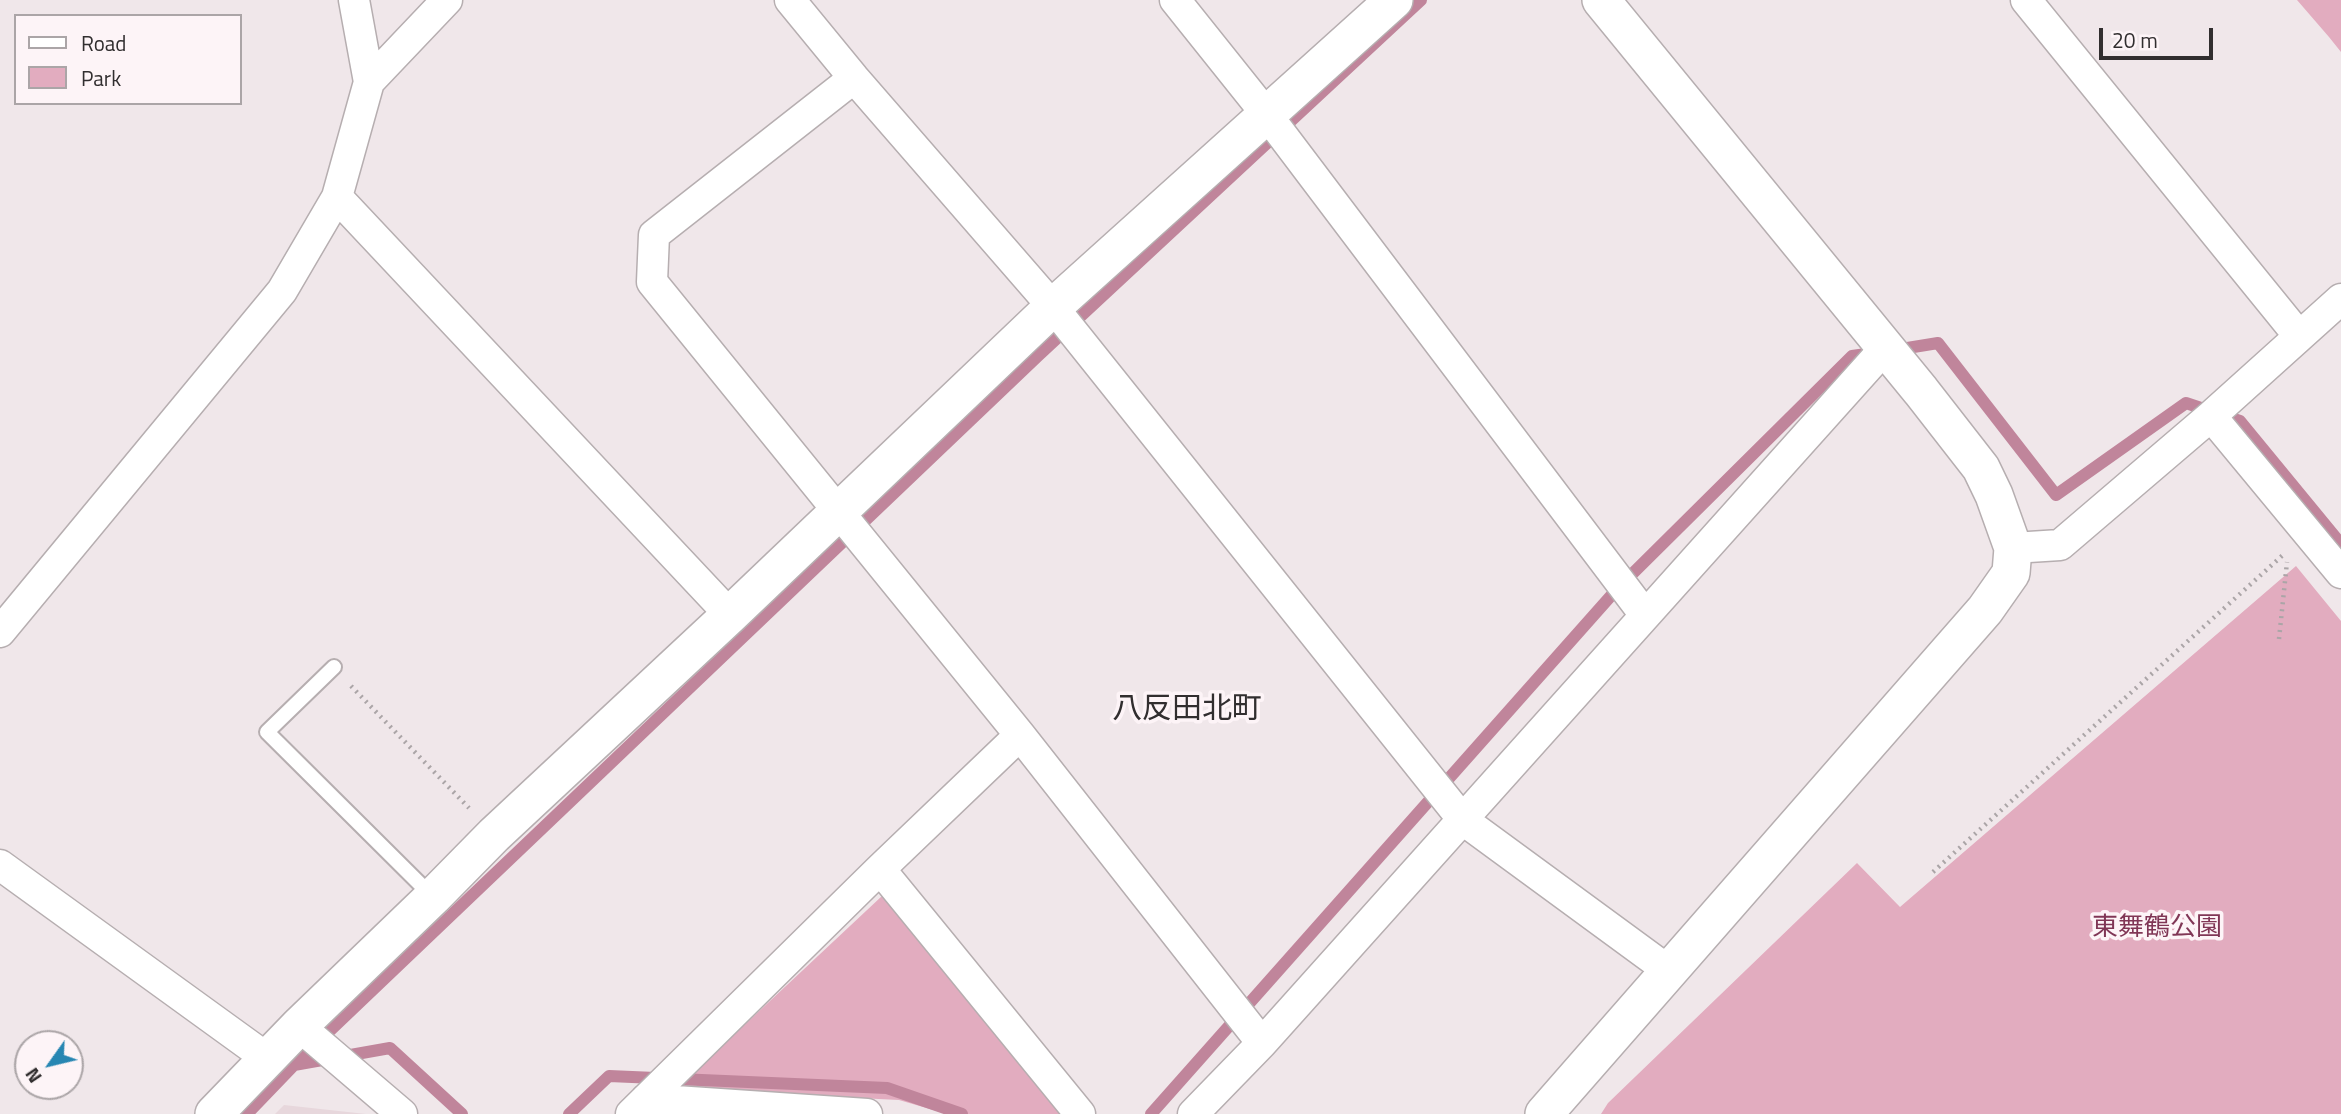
<!DOCTYPE html>
<meta charset="utf-8">
<style>
body{margin:0}
#map{position:relative;width:2341px;height:1114px;overflow:hidden;background:#f0e7ea;font-family:"Titillium Web",sans-serif}
canvas{display:block}
.legend{position:absolute;left:14px;top:14px;width:228px;height:91px;box-sizing:border-box;background:#fdf4f7;border:2px solid #aba5a7;margin:0;padding:9px 12px;list-style:none;font-size:21px;color:#312e2f}
.legend li{display:flex;align-items:center;gap:14px;height:35px}
.legend b{width:35px;border:2px solid #aba5a7}
.north{position:absolute;left:14px;top:1030px;width:70px;height:70px;box-sizing:border-box;background:#fdf4f7;border:2px solid #aba5a7;border-radius:50%;rotate:236deg;font-size:19px;font-weight:700;line-height:28px;text-align:center;color:#312e2f}
.north::after{content:'';display:block;margin:auto;width:24px;height:32px;background:#2786b2;clip-path:polygon(50% 0,100% 100%,50% 72%,0 100%)}
.scale{position:absolute;left:2099px;top:28px;width:114px;height:32px;box-sizing:border-box;border:4px solid #312e2f;border-top:0;padding-left:9px;font-size:21px;line-height:24px;white-space:nowrap;color:#312e2f;-webkit-text-stroke:5px #fdf4f7;paint-order:stroke}
</style>
<div id="map">
<canvas width="2341" height="1114"></canvas>
<ul class="legend">
<li><b style="height:9px;background:#fff"></b>Road</li>
<li><b style="height:19px;background:#e2acbf"></b>Park</li>
</ul>
<div class="north">N</div>
<div class="scale">20 m</div>
</div>
<script>
const ctx = document.querySelector('canvas').getContext('2d');
ctx.lineJoin = 'round';
function fill(path, color) {
  ctx.fillStyle = color;
  ctx.fill(path, 'evenodd');
}
function toPath(rows) {
  const path = new Path2D();
  for (const r of rows) {
    path.moveTo(r[0], r[1]);
    for (let i = 2; i < r.length; i += 2) path.lineTo(r[i], r[i + 1]);
  }
  return path;
}
function trace(path, color, width, dash) {
  ctx.strokeStyle = color;
  ctx.lineWidth = width;
  ctx.lineCap = dash ? 'butt' : 'round';
  ctx.setLineDash(dash || []);
  ctx.stroke(path);
}
function write(font, color, halo, rows, align = 'center') {
  ctx.font = font + ' "Titillium Web","Noto Sans JP",sans-serif';
  ctx.lineWidth = 7;
  ctx.setLineDash([]);
  ctx.textBaseline = 'middle';
  ctx.strokeStyle = halo;
  ctx.fillStyle = color;
  for (const [text, x, y, turn = 0] of rows) {
    ctx.save();
    ctx.translate(x, y);
    ctx.rotate((+turn || 0) * Math.PI / 180);
    ctx.textAlign = isNaN(turn) ? turn : align;
    if (halo) ctx.strokeText(text, 0, 0);
    ctx.fillText(text, 0, 0);
    ctx.restore();
  }
}
const built = toPath([
 [284,1105,366,1114,275,1114]
]);
const green = toPath([
 [2297,0,2341,0,2341,52,2329,37],
 [2296,566,2341,621,2341,1114,1601,1114,1608,1103,1857,863,1900,907],
 [882,896,1060,1114,947,1114,899,1100,676,1089]
]);
const stream = toPath([
 [1895,350,1938,343,2056,495,2186,403,2240,421,2341,544],
 [294,1065,390,1048,462,1114],
 [247,1114,294,1065,1038,356,1421,0],
 [569,1114,609,1076,887,1088,962,1114],
 [1151,1114,1617,589,1852,356,1873,353]
]);
const path = toPath([
 [2279,639,2287,562],
 [351,686,469,808],
 [1933,872,2284,554]
]);
const service = toPath([
 [334,667,267,732,432,896]
]);
const minor = toPath([
 [354,0,369,82],
 [790,0,854,78,1053,307,1463,820,1669,971],
 [1175,0,1267,115,1645,615],
 [2026,0,2299,336],
 [854,78,654,235,652,282,1020,735,1262,1043],
 [337,197,730,615],
 [2211,416,2341,573],
 [2013,548,2060,545,2211,416,2341,299],
 [0,632,282,291,337,197,369,82,447,0],
 [0,865,268,1059],
 [880,869,1080,1114],
 [299,1026,402,1114],
 [646,1099,867,1114],
 [631,1114,880,869,1020,735],
 [1193,1114,1262,1043,1886,347]
]);
const tertiary = toPath([
 [214,1114,299,1026,433,897,494,835,730,615,1053,307,1394,0],
 [1544,1114,1985,610,2011,573,2013,548,1994,495,1981,468,1921,391,1601,0]
]);
const parkNames = [
 ["東舞鶴公園",2157,929]
];
const quarterNames = [
 ["八反田北町",1187,711]
];
fill(built, '#e7d7dc');
fill(green, '#e2acbf');
trace(stream, '#c0859b', 12);
trace(service, '#b6aeb0', 18);
trace(minor, '#b6aeb0', 33);
trace(tertiary, '#b6aeb0', 40);
trace(path, '#aba5a7', 4.5, [2, 5]);
trace(service, '#fff', 14);
trace(minor, '#fff', 30);
trace(tertiary, '#fff', 37);
write('26px', '#803656', '#fdf4f7', parkNames);
write('30px', '#312e2f', '#fdf4f7', quarterNames);
</script>
